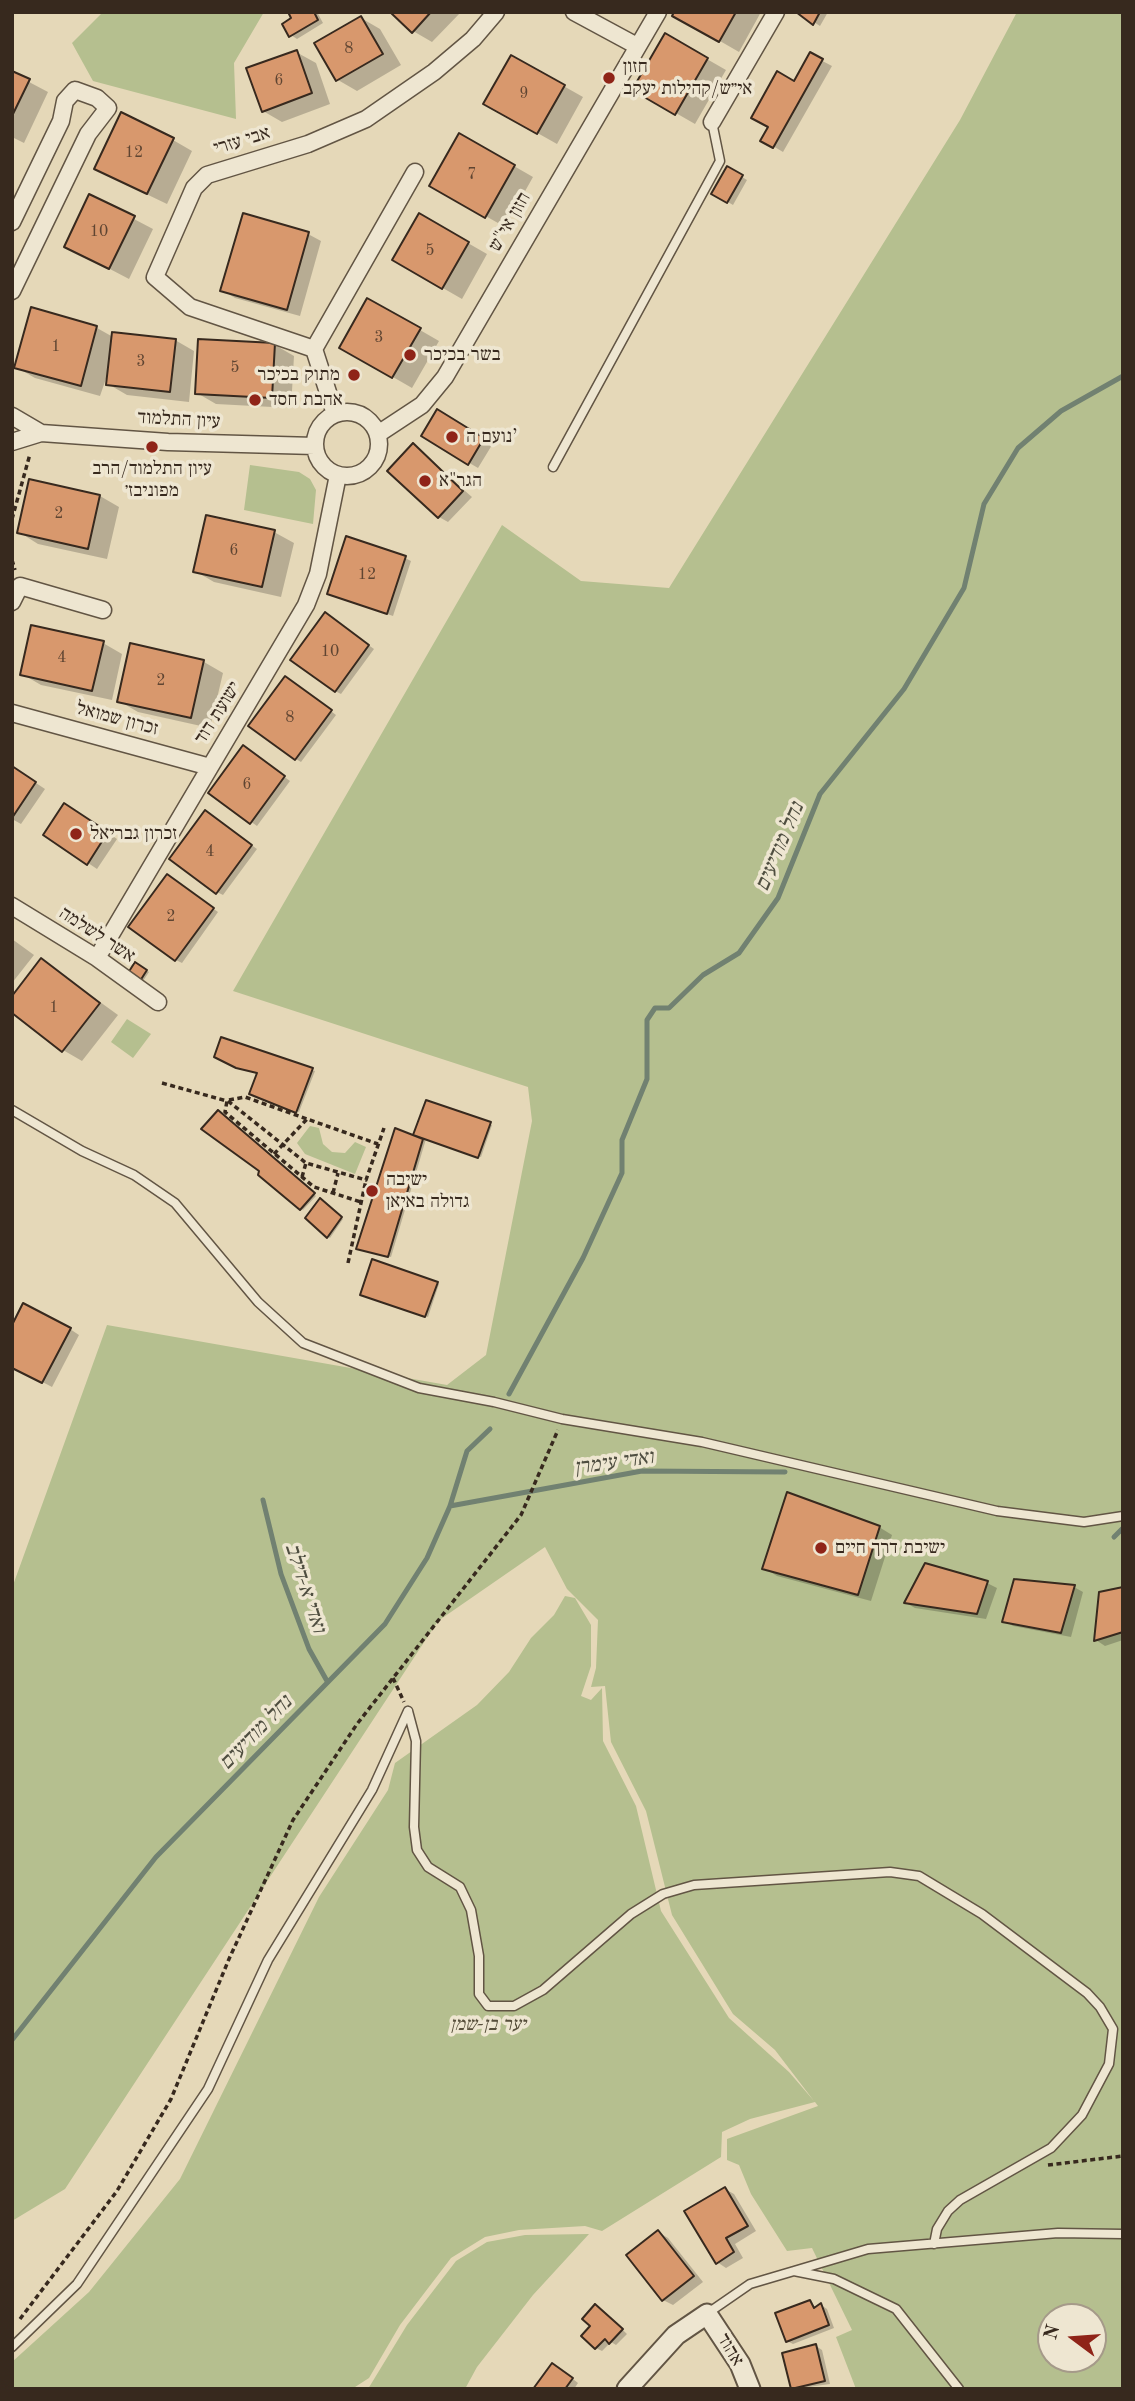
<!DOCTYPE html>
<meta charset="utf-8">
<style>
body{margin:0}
#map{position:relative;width:1135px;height:2401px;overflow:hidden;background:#e5d8b8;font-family:"Old Standard TT",serif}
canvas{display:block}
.frame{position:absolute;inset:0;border:14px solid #37291e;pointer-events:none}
.north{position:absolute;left:1037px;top:2303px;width:70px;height:70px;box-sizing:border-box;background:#eee6d1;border:2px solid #a59a89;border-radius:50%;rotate:286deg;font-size:19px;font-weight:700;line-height:28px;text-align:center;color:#37291e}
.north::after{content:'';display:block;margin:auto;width:24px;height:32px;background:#8f2418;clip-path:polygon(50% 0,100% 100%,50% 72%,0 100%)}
</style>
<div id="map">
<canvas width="1135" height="2401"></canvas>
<div class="frame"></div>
<div class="north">N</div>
</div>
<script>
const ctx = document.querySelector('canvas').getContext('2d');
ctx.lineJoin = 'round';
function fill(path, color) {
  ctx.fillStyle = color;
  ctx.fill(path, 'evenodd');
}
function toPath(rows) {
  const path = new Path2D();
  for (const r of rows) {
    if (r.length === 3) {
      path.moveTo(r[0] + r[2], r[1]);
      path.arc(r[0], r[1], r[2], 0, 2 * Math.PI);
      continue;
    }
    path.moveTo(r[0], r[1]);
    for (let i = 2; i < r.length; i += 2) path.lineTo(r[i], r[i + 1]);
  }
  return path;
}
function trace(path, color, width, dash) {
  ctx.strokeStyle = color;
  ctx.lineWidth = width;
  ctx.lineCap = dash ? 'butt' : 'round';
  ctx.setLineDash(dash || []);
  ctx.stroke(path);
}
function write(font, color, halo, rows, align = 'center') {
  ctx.font = font + ' "Old Standard TT","Frank Ruhl Libre",serif';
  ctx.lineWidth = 7;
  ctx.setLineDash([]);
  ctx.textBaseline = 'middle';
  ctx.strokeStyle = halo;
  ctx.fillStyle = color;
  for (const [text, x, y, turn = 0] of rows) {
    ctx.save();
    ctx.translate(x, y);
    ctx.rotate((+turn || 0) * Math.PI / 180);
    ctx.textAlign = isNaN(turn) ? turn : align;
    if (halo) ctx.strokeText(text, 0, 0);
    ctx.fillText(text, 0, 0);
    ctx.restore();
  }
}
const green = toPath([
 [103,12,264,12,234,63,236,119,93,81,72,43],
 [1017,12,1123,12,1123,2389,856,2389,836,2337,852,2330,812,2248,787,2251,751,2194,739,2165,727,2160,727,2139,818,2106,815,2102,750,2119,722,2132,721,2157,602,2231,585,2226,519,2230,485,2237,451,2258,400,2325,369,2378,352,2389,12,2389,12,2362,89,2292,180,2179,319,1897,388,1790,395,1763,477,1705,509,1672,531,1638,554,1615,565,1596,575,1598,591,1625,591,1666,581,1696,591,1700,602,1688,603,1741,636,1806,661,1911,729,2018,789,2072,814,2101,775,2050,733,2014,672,1915,646,1811,611,1742,605,1686,591,1687,596,1668,598,1620,567,1589,545,1547,438,1621,65,2189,12,2221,12,1588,107,1325,447,1385,486,1355,532,1121,528,1087,233,991,502,525,581,581,669,588,960,120],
 [1051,2317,1093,2317,1093,2359,1051,2359],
 [250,465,299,472,310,479,316,490,313,524,244,510],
 [127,1019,151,1034,133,1058,111,1042],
 [310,1126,319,1128,323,1144,332,1152,345,1153,355,1142,366,1147,355,1174,305,1154,297,1143],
 [589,2234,533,2295,477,2367,465,2389,368,2389,407,2325,456,2261,487,2242,525,2235]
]);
const shadow = toPath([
 [290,12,317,12,323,23,297,39,291,35,294,19],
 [393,12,461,12,432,42,413,31],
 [676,12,761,12,739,52,675,15],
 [798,12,828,12,820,26],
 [361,18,380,29,401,65,357,91,338,80],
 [665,35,726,70,695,124,634,89],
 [296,52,316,63,330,104,282,122,263,111],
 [811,55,832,66,783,152,763,140],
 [512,57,583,97,557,144,486,104],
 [12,73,48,92,24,143,12,137],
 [460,135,533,177,505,227,431,185],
 [173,140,192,151,167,204,115,179],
 [727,168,747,180,733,205,713,193],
 [90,196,153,229,129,279,66,246],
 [419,215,487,254,462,299,394,260],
 [244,216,308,234,321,241,300,316,235,298,222,290],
 [368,300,439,341,412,388,341,347],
 [32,310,97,328,113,337,175,340,194,351,189,402,127,395,108,384,109,370,100,396,35,378,16,367],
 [200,341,275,345,294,356,291,408,216,404,197,393],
 [438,411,492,445,478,468,423,436],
 [413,446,472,497,448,522,439,517],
 [100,496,119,507,107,559,38,544,19,532],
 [274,532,294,543,281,597,214,582,195,571],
 [405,558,411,561,393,616,335,596],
 [331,618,374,649,341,694,335,691],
 [103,643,122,654,112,700,41,685,22,674],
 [131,645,204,662,223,673,210,728,138,712,119,701],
 [291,681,336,715,301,762,296,759],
 [249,751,290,781,257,826,211,793],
 [12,767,45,789,21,824,12,819],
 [74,810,117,839,97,869,45,834],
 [211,816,257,849,223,895,217,892],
 [173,880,218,912,182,963,176,960],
 [12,939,34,955,12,983],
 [42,960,118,1015,82,1061,63,1050],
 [136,964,149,972,143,981,130,973],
 [312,1070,315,1071,299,1112,253,1095],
 [427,1102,492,1125,481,1157,426,1139,391,1257,360,1249,414,1138],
 [220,1114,316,1196,303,1210,260,1175,260,1170],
 [323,1201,343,1219,330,1238,307,1218],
 [437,1283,439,1284,428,1317,365,1296],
 [70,1329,79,1335,52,1387,12,1366],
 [879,1527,892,1535,871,1601,777,1576,764,1568],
 [987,1583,997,1588,986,1619,915,1608,906,1603],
 [1074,1587,1083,1592,1071,1637,1013,1626,1004,1621],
 [1123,1589,1123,1640,1105,1646,1096,1640],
 [725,2189,734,2194,756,2231,735,2244,743,2258,726,2268,717,2262],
 [658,2232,668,2238,703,2282,673,2305,663,2300,628,2256],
 [809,2302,817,2308,821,2305,827,2309,834,2328,793,2344,787,2341],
 [602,2310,627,2334,616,2345,611,2342,602,2351,596,2348],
 [816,2346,822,2350,830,2384,793,2389,784,2354],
 [559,2368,578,2383,574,2389,535,2389]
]);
const stream = toPath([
 [509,1394,583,1258,622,1173,622,1140,647,1079,647,1020,655,1008,669,1008,703,975,739,953,778,898,820,794,904,689,964,588,984,504,1018,448,1061,411,1123,376],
 [263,1500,281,1574,309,1649,327,1681],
 [450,1506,642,1471,785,1472],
 [1114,1537,1123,1528],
 [12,2040,156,1857,385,1624,427,1558,450,1506,467,1451,490,1429]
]);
const building = toPath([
 [288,12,314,12,318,20,289,37,282,24,291,18,288,12],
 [390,12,431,12,412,33,390,12],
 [674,12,736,12,719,42,672,16,674,12],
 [796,12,820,12,813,25,796,12],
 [361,16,383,54,336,81,314,43,361,16],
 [665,33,708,58,675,115,632,90,665,33],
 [297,50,312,93,262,112,246,68,297,50],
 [810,52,823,59,773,148,760,141,768,127,751,118,777,71,794,81,810,52],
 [511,55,565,85,537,134,483,104,511,55],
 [12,71,30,79,12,116,12,71],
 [121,112,174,138,147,194,94,169,121,112],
 [459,133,515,165,485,218,429,186,459,133],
 [727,166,743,175,727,203,711,194,727,166],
 [89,194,135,216,109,269,64,247,89,194],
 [243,213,309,232,287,310,220,291,243,213],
 [419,213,469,242,442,289,392,260,419,213],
 [367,298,421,328,392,378,339,348,367,298],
 [31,307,97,326,81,386,14,368,31,307],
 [112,332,176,339,170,392,106,385,112,332],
 [198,339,275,343,272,398,195,394,198,339],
 [437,409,484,438,468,465,421,436,437,409],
 [413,443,463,491,438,518,387,471,413,443],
 [29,479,100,495,88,549,17,533,29,479],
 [206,515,275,530,262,587,193,572,206,515],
 [346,536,406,556,387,614,327,594,346,536],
 [325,612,369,645,335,692,290,660,325,612],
 [31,625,104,641,92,691,20,675,31,625],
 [130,643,204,660,191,718,117,702,130,643],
 [285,676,332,710,295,760,248,726,285,676],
 [243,745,285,776,250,824,208,793,243,745],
 [12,766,36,782,12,818,12,766],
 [64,803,108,832,87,865,43,835,64,803],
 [205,810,252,845,216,894,169,859,205,810],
 [167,874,214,908,175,961,128,927,167,874],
 [41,958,100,1003,62,1052,12,1013,12,996,41,958],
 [135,962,147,970,140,981,128,973,135,962],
 [221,1037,313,1068,296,1113,249,1094,257,1073,236,1068,214,1057,221,1037],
 [426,1100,491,1122,478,1158,413,1135,426,1100],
 [218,1110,315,1193,300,1210,258,1175,259,1171,201,1129,218,1110],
 [395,1128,423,1139,388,1257,356,1249,395,1128],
 [320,1198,342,1217,327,1238,305,1218,320,1198],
 [372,1259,438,1282,425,1317,360,1295,372,1259],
 [23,1303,71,1328,42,1383,12,1368,12,1325,23,1303],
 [787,1492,880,1526,858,1595,762,1569,787,1492],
 [925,1563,988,1581,977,1614,904,1603,925,1563],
 [1014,1579,1075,1585,1061,1633,1002,1622,1014,1579],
 [1123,1587,1123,1632,1094,1641,1099,1592,1123,1587],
 [725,2187,748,2226,726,2238,734,2252,716,2264,684,2211,725,2187],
 [658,2230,694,2276,662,2301,626,2255,658,2230],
 [810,2300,814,2308,821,2303,829,2325,786,2342,775,2313,810,2300],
 [595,2304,623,2329,609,2344,605,2339,595,2349,581,2336,590,2326,582,2319,595,2304],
 [816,2344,825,2381,791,2389,782,2353,816,2344],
 [552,2363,573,2378,565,2389,533,2389,552,2363]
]);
const path = toPath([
 [12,519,30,454],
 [12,560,15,570],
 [162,1083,227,1101,225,1112,314,1187,361,1202],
 [229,1100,245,1097,307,1119],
 [228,1101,306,1163,366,1180,384,1128],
 [274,1154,307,1119,378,1144],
 [302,1177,306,1163],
 [333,1193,338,1173],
 [348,1263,366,1180],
 [393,1678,404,1702],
 [1048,2165,1123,2156],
 [20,2319,117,2191,171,2099,229,1959,293,1820,357,1724,521,1515,558,1430]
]);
const service = toPath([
 [553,467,720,161,712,122],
 [12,1110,82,1151,134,1175,175,1203,258,1302,303,1343,419,1388,494,1402,562,1419,702,1442,997,1511,1084,1522,1123,1516],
 [408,1711,416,1741,414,1827,417,1850,428,1867,460,1887,471,1910,479,1956,479,1994,488,2006,514,2006,543,1990,631,1914,663,1894,694,1885,890,1872,919,1876,982,1914,1087,1993,1100,2007,1113,2029,1109,2064,1082,2115,1051,2148,960,2200,948,2211,937,2229,934,2244],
 [794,2271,868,2249,1058,2233,1123,2234],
 [708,2313,750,2284,794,2271,834,2279,896,2309,959,2389],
 [12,2347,77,2284,208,2089,268,1960,372,1790,408,1711]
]);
const minor = toPath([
 [574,12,637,46],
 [712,122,776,12],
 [12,222,61,121,65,101,75,90,97,98,108,108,88,134,12,291],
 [314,349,190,307,155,277,194,188,207,175,308,144,366,119,434,72,473,39,496,12],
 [347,444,32],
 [335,414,314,349,415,172],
 [12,416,41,433],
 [378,434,422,405,445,377,658,12],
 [12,442,41,433,168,442,315,446],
 [12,602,20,586,103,610],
 [12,713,210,767],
 [12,906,97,958,158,1002],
 [97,958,306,605,318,574,338,475]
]);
const tertiary = toPath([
 [627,2389,676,2335,707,2314,740,2364,750,2389]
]);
const markers = [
 [609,78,7,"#8f2418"],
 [410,355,7,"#8f2418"],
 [354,375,7,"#8f2418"],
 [255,400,7,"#8f2418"],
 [452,437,7,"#8f2418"],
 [152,447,7,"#8f2418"],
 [425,481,7,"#8f2418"],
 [76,834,7,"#8f2418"],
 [372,1191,7,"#8f2418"],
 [821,1548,7,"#8f2418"]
];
const numberNames = [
 ["8",349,49],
 ["6",279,81],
 ["9",524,94],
 ["12",134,153],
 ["7",472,175],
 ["10",99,232],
 ["5",430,251],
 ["3",379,338],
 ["1",56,347],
 ["3",141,362],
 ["5",235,368],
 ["2",59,514],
 ["6",234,551],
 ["12",367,575],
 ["10",330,652],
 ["4",62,658],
 ["2",161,681],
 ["8",290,718],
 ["6",247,785],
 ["4",210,852],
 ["2",171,917],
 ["1",54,1008]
];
const poiNames = [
 ["חזון",623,67],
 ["אי״ש/קהילות יעקב",623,89],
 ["בשר בכיכר",424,355],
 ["מתוק בכיכר",340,375,"right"],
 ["אהבת חסד",269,400],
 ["נועם ה’",466,437],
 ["עיון התלמוד/הרב",152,469,"center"],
 ["מפוניבז׳",152,491,"center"],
 ["הגר\"א",439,481],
 ["זכרון גבריאל",90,834],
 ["ישיבה",386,1180],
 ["גדולה באיאן",386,1202],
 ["ישיבת דרך חיים",835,1548]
];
const streetNames = [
 ["אבי עזרי",242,141,-17],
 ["חזון אי\"ש",510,222,-60],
 ["עיון התלמוד",179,420,3],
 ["ישועת דוד",218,713,-58],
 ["זכרון שמואל",117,719,15],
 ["אשר לשלמה",97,935,33],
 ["אהוד",730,2350,59]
];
const parkNames = [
 ["יער בן-שמן",488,2025]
];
const waterNames = [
 ["נחל מודיעים",780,847,-67],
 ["ואדי עימרן",614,1463,-8],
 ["ואדי א-דילב",305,1588,72],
 ["נחל מודיעים",256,1733,-46]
];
fill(green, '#b5bf8f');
fill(shadow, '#0003');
trace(stream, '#718171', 5);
fill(building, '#d8986d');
trace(building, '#37291e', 2);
trace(service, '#625544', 11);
trace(minor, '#625544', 19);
trace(tertiary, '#625544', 23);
trace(path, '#37291e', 3.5, [5, 3.5]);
trace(service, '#eee6d1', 8);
trace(minor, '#eee6d1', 16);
trace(tertiary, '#eee6d1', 19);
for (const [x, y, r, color] of markers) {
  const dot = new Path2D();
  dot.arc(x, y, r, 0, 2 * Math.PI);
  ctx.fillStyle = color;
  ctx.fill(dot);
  trace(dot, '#eee6d1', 2.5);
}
write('16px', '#5f4532', null, numberNames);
write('19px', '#37291e', '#eee6d1', poiNames, 'left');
write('19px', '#37291e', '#eee6d1', streetNames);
write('italic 19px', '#564e3a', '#eee6d1', parkNames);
write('italic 21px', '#4f4e40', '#eee6d1', waterNames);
</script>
